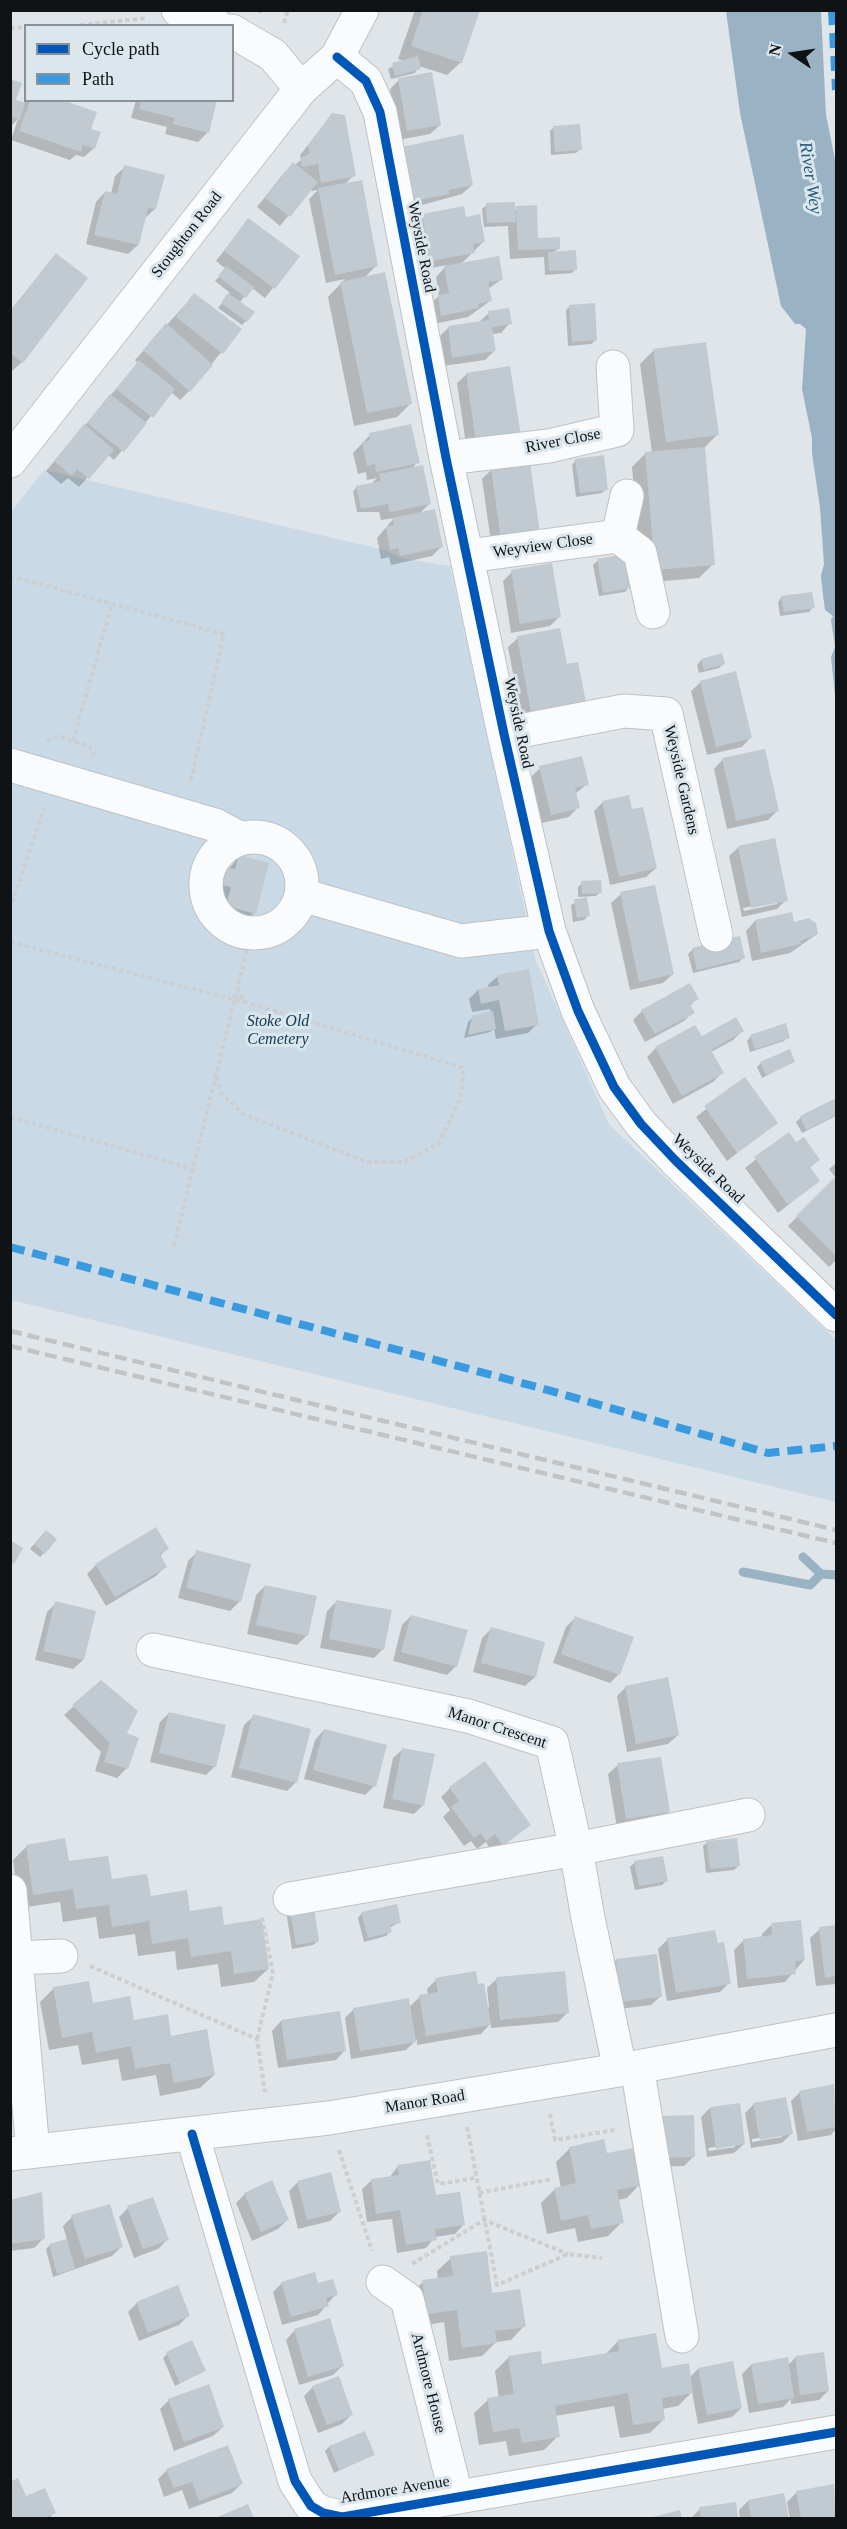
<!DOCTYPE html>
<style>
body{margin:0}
#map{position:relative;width:847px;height:2529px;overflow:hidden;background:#e0e5e9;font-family:Georgia,serif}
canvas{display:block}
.frame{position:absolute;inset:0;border:12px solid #101315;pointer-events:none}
.legend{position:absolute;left:24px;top:24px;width:210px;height:78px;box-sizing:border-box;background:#dce6ed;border:2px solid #8a9297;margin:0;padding:8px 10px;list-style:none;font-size:18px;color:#101315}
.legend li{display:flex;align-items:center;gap:12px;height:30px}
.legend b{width:30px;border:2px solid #8a9297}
.north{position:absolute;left:763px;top:24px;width:60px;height:60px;-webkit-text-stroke:4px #dce6ed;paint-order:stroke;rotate:283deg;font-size:16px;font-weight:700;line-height:24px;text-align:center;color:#101315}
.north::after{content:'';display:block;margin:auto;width:21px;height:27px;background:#101315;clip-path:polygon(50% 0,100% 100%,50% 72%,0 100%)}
</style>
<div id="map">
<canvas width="847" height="2529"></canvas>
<div class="frame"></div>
<ul class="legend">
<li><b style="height:8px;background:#0057b8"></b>Cycle path</li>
<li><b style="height:8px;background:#3a9adf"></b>Path</li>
</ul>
<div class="north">N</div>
</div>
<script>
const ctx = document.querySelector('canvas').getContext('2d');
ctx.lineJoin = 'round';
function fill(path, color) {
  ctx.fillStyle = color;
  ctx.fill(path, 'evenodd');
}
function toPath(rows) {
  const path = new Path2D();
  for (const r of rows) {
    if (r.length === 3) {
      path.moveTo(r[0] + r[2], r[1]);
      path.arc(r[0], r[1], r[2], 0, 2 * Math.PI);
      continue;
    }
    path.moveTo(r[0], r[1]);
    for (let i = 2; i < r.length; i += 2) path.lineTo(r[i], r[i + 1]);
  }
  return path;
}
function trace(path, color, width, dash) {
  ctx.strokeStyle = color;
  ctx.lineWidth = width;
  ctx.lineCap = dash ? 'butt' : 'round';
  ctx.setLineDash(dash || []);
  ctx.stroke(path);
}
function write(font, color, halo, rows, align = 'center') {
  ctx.font = font + ' Georgia,serif';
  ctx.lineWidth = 6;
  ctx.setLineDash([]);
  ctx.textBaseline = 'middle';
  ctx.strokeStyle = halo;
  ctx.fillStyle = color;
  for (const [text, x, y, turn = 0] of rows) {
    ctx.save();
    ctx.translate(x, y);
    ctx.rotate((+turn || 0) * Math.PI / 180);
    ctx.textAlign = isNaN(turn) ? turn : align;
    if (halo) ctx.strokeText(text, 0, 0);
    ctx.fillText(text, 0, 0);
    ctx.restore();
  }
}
const green = toPath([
 [44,470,385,550,401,558,450,566,536,961,609,1124,836,1340,836,1502,11,1300,11,512]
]);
const water = toPath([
 [726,11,821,11,826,115,836,164,836,705,831,657,835,647,831,620,833,616,825,610,823,595,821,576,824,564,820,508,812,453,812,438,802,389,806,329,800,324,795,324,781,306,740,113]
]);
const shadow = toPath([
 [250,10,264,10,261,13],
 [415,10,479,10,461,62,447,75,419,66,415,73,391,79,388,69,404,61,398,59],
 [10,80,14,101,23,104,26,100,57,100,89,130,94,148,84,157,76,155,70,160,11,140,18,119,10,127],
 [399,80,440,125,430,134,398,140,390,89],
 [136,100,215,100,207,133,198,142,165,134,167,127,131,118],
 [333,114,354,175,345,184,377,265,364,278,411,403,397,417,354,426,328,297,345,279,326,283,309,199,318,190,312,191,311,188,280,226,257,207,284,173,301,160,300,155],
 [554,127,580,149,576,153,551,155,550,131],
 [462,136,472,185,462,194,404,210],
 [125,167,155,209,145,218,138,245,128,254,86,244,96,202,105,192,111,194,115,176],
 [487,205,514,211,517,208,537,239,559,248,553,253,576,269,572,273,545,275,544,257,510,259,508,226,484,227,482,209],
 [422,215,465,218,484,241,461,264,502,279,488,289,490,301,468,317,433,324,429,305,439,296,436,277,447,265,421,270,413,224],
 [248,220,298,256,265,298,252,288,239,303,246,321,242,325,218,308,230,293,215,281,226,269,216,261],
 [56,255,22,362,12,371,10,311],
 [194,295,240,330,189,391,180,400,171,392,114,460,108,455,79,487,68,478,61,484,46,471,138,363,135,360],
 [570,306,596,340,591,344,568,346,566,310],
 [489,313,510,323,501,333,492,334,494,351,485,360,443,366,439,337,449,327,479,322],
 [654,350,717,435,703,449,713,564,699,578,642,583,632,467,645,454,652,453,640,364],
 [467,374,519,435,467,451,457,383],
 [370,435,418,462,411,469,429,504,419,514,441,547,432,556,391,565,389,557,381,559,377,538,394,518,381,520,379,512,357,512,353,491,357,487,371,484,377,478,367,480,366,472,358,474,353,453],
 [576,460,606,489,602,493,576,497,572,465],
 [491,470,530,543,492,549,482,479],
 [624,556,629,587,625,592,599,596,593,565,597,561],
 [512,572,559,617,550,626,511,633,503,581],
 [782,597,813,607,809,612,780,616,778,602],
 [518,638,566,666,584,701,522,720,508,647],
 [701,660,723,664,719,668,699,673,697,665],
 [701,682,751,737,742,747,707,755,691,691],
 [723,759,777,811,768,820,727,829,714,769],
 [540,768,587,784,575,794,578,807,569,817,542,823,531,777],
 [603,802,631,811,656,868,646,877,610,885,594,811],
 [739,847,786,900,777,909,742,917,729,856],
 [777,901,777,904,744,911,743,908],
 [239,857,254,913,245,922,217,915,222,896,213,894,217,878,226,869,229,869],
 [582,883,600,892,596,896,578,897,578,887],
 [621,894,673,974,663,983,630,990,611,903],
 [586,897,588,916,584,920,573,922,571,905],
 [755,921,793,923,817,934,790,953,752,961,746,931],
 [693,949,744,957,739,962,693,973,688,954],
 [498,976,537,1024,528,1033,496,1039,494,1029,490,1032,464,1038,468,1022,473,1017,491,1013,490,1009,472,1012,469,999,478,990,489,988,488,985],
 [697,998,690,1006,693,1012,684,1021,645,1042,633,1020,642,1011],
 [742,1031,733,1040,711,1052,722,1073,713,1082,673,1104,647,1057,656,1048],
 [751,1036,788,1037,784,1041,750,1052,747,1041],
 [794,1061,762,1078,757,1067,761,1063],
 [745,1079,776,1123,727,1161,696,1117],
 [836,1100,836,1116,802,1133,796,1122,801,1117],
 [789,1134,796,1145,818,1159,809,1169,818,1181,778,1213,745,1168],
 [836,1163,836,1178,829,1169],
 [834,1180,836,1183,836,1260,829,1267,788,1226],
 [41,1536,44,1553,40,1557,30,1549],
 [167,1549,160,1556,166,1566,156,1576,106,1606,87,1574,96,1565],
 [197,1552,249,1565,239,1602,230,1611,178,1598,188,1561],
 [265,1586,307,1635,297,1645,247,1634,256,1595],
 [336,1602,383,1649,374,1658,320,1648,327,1611],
 [56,1603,83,1660,73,1669,35,1660,47,1612],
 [411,1616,456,1666,447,1675,393,1661,402,1625],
 [575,1618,619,1674,610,1683,553,1663,566,1627],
 [491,1629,535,1677,525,1686,473,1672,482,1638],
 [626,1687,678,1735,668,1744,627,1752,617,1696],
 [74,1706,125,1734,127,1768,117,1778,95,1771,101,1752,64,1715],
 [169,1713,215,1766,206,1775,150,1762,160,1722],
 [254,1716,296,1782,287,1791,231,1777,244,1725],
 [324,1730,374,1786,365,1795,304,1779,315,1740],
 [403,1749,423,1805,414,1814,383,1808,393,1758],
 [618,1765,668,1812,659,1821,617,1828,608,1774],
 [450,1788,529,1825,493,1854,486,1842,477,1849,471,1841,464,1846,443,1817,450,1810,441,1797],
 [708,1842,738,1866,734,1870,706,1873,703,1846],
 [27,1846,223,1926,268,1969,254,1982,221,1987,218,1964,177,1970,175,1951,138,1956,135,1934,99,1939,96,1917,63,1922,60,1902,20,1908,13,1860],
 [635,1862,666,1881,662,1885,635,1890,630,1867],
 [290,1906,318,1941,313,1945,292,1949,286,1911],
 [362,1913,400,1922,389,1928,390,1932,386,1936,364,1942,358,1918],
 [771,1925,804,1960,785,1982,738,1988,734,1950,744,1940,762,1938,762,1934],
 [836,1927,836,1984,816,1986,810,1938,820,1929],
 [668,1939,729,1983,720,1992,667,2001,658,1949],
 [616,1960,661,1996,651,2005,611,2010,607,1970],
 [497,1979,568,2012,558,2022,491,2028,491,2023,481,2034,417,2045,417,2039,406,2050,351,2059,345,2018,354,2009,409,2007,420,1997,428,1995,427,1989,436,1980,477,1986,487,2008,489,2007,487,1988],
 [53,1989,170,2038,214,2075,200,2088,160,2096,156,2075,122,2081,118,2059,82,2065,78,2045,49,2050,40,2002],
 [281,2021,345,2050,336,2060,278,2068,272,2031],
 [833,2086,836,2129,831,2135,798,2141,791,2101,800,2092],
 [754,2104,791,2134,782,2143,751,2148,745,2113],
 [782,2134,782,2137,752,2142,752,2139],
 [710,2108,744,2144,734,2153,707,2157,701,2117],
 [735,2144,735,2147,709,2151,708,2148],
 [653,2127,694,2156,684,2166,653,2167],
 [570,2148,606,2155,640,2184,627,2198,618,2200,622,2222,608,2236,578,2242,575,2228,547,2234,541,2203,555,2189,561,2188,556,2162],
 [398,2166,464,2224,455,2234,435,2237,426,2248,397,2253,392,2219,367,2222,362,2189,372,2180,389,2178],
 [298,2182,339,2212,330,2221,298,2229,289,2191],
 [245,2194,287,2220,278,2229,252,2241,236,2203],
 [10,2202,44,2238,34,2248,10,2251],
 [128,2208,167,2240,158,2249,134,2258,119,2217],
 [72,2217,121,2247,112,2256,53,2277,46,2249,50,2245,67,2240,63,2226],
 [451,2258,524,2326,511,2340,496,2342,482,2356,449,2361,444,2322,414,2327,409,2295,423,2282,438,2279,437,2271],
 [282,2283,317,2285,336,2294,318,2315,282,2325,273,2292],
 [137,2303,188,2316,179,2325,139,2341,128,2312],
 [295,2330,342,2366,333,2375,299,2385,286,2340],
 [618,2341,661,2370,689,2378,698,2369,732,2363,741,2408,732,2417,698,2424,692,2392,678,2406,662,2409,664,2419,650,2433,620,2438,614,2406,555,2416,558,2436,544,2450,509,2456,506,2441,479,2445,474,2413,488,2400,499,2398,495,2371,509,2357,541,2365,605,2355],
 [167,2354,204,2371,175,2386,163,2358],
 [796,2357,828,2391,819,2400,791,2404,791,2399,783,2407,749,2413,742,2374,751,2365,787,2366],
 [313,2387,351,2415,342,2424,318,2433,304,2396],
 [169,2400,223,2427,213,2436,174,2451,160,2409],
 [329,2447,373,2455,334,2473,325,2451],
 [167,2470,241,2484,232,2493,189,2509,182,2490,164,2497,158,2479],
 [10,2483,25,2498,54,2513,49,2518,10,2518],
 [833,2486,836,2518,790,2518,787,2502,796,2493],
 [783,2495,787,2518,740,2518,739,2510,748,2501],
 [734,2503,737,2518,691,2518,700,2509]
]);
const stream = toPath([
 [803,1557,821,1574,836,1575],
 [743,1572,810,1585,821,1574]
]);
const building = toPath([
 [423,10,480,10,462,63,411,46],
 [418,56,421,69,395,76,392,63],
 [432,72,441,125,407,131,398,78],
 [10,79,22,83,16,100,25,103,20,120,10,116],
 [30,100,62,100,97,112,91,129,101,132,95,149,83,145,81,152,19,131],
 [141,100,217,100,209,133,173,124,175,118,139,109],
 [332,113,345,115,356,176,321,183,318,164,302,167,301,158,310,153,308,145],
 [580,124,582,150,555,152,553,126],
 [463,134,473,185,449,190,449,194,413,201,402,147],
 [293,162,318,182,290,217,265,198],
 [124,165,165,175,156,209,148,208,139,245,94,235,105,191,117,194],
 [362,180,378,266,335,275,318,188],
 [515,202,516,222,487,223,486,203],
 [537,205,538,238,560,237,560,249,518,250,516,206],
 [464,206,466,217,480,214,485,242,473,244,475,253,430,261,422,214],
 [248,218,300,256,275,289,224,251],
 [576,250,577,270,549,271,548,252],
 [56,253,88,278,23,363,10,353,10,311],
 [499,256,503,280,488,282,492,301,478,304,479,308,441,316,438,295,449,293,444,266],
 [226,266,254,287,246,298,218,276],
 [385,272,412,404,367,413,340,282],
 [194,293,242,329,223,354,176,317],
 [228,293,255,312,247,322,221,303],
 [595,303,597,340,572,342,569,305],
 [509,308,512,324,492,327,496,351,452,358,448,326,489,320,488,311],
 [166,323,213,365,190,392,143,350],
 [706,342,719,435,666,442,653,349],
 [139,360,175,389,153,418,116,389],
 [510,366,521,436,476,442,466,373],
 [110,394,147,423,124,452,87,423],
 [84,424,114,450,89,479,77,469,72,476,54,461],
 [411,424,420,463,376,472,375,464,367,466,362,442,370,440,369,433],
 [705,447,715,565,655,570,645,452],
 [604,455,608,490,580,493,575,459],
 [530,462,540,534,501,540,491,468],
 [423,465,431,504,390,512,388,504,361,509,356,486,381,481,379,474],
 [435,509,443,547,400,556,398,548,390,550,386,527,394,525,392,518],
 [626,554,631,588,603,593,597,559],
 [552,563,561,617,520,624,511,570],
 [812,592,815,608,784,612,781,596],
 [560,628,567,664,578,662,586,702,531,712,517,636],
 [722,653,725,664,704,670,701,659],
 [736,671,752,738,716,747,700,681],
 [765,749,779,811,736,821,722,758],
 [582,756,589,785,575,788,580,808,551,815,539,766],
 [629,795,632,809,643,807,657,868,619,877,602,801],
 [775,838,788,901,751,908,738,846],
 [239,855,269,863,256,914,226,906,231,887,221,885,225,867,235,869],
 [601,880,602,893,582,894,581,881],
 [655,885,674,974,639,982,620,892],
 [587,898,590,916,577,918,574,899],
 [792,912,794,922,809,918,816,923,818,934,800,941,801,944,761,953,755,920],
 [740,936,745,958,697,970,692,948],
 [529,969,539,1025,505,1031,499,1000,481,1004,478,989,499,985,497,975],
 [690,983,699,999,690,1004,695,1013,655,1034,641,1010],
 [493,1011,496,1029,468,1035,472,1016],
 [736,1017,744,1031,711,1050,724,1073,682,1096,655,1047,695,1025,702,1036],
 [786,1023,790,1038,755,1049,750,1035],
 [790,1049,795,1062,766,1075,760,1062],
 [745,1077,778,1123,737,1153,704,1106],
 [836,1098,836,1115,806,1130,800,1116],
 [789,1132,796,1142,804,1137,820,1160,810,1167,820,1181,788,1205,754,1157],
 [834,1178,836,1181,836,1256,796,1216],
 [156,1527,169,1549,160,1554,167,1567,115,1597,95,1564],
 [46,1530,57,1539,45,1554,34,1544],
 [10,1540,23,1548,14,1564,10,1562],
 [196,1550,251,1564,241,1602,186,1588],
 [265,1585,317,1596,308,1636,256,1625],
 [336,1600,392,1610,384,1650,329,1639],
 [55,1601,96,1611,84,1660,43,1651],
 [411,1615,468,1630,457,1667,401,1652],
 [575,1616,634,1637,620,1675,561,1654],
 [491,1627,545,1642,536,1677,481,1663],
 [668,1677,679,1735,636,1744,625,1686],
 [101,1680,138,1711,127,1733,139,1738,128,1769,104,1762,110,1743,72,1705],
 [169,1712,226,1725,216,1767,159,1753],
 [253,1714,311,1729,297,1783,239,1768],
 [324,1729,387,1745,376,1787,313,1770],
 [402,1748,435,1754,424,1806,392,1799],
 [661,1757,670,1812,626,1819,617,1763],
 [485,1761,531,1825,503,1845,495,1834,486,1841,481,1833,474,1838,451,1807,459,1801,449,1787],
 [65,1838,69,1861,108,1856,112,1879,147,1874,151,1896,187,1890,190,1911,222,1906,224,1925,262,1919,269,1969,234,1974,231,1951,191,1957,188,1938,152,1944,149,1921,112,1927,109,1905,76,1909,73,1889,33,1895,26,1845],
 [737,1838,740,1866,710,1869,707,1841],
 [663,1856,668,1881,639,1886,634,1861],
 [313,1901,319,1941,296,1945,289,1905],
 [397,1904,401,1923,390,1925,392,1932,368,1938,361,1912],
 [801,1920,805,1960,795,1961,796,1974,747,1979,743,1939,772,1935,771,1923],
 [836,1925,836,1976,825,1978,819,1927],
 [715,1930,718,1943,724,1942,731,1984,676,1993,667,1938],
 [657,1954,662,1997,620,2002,616,1959],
 [476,1971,478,1984,484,1983,491,2025,426,2036,419,1995,438,1992,435,1978],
 [565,1971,569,2013,500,2020,496,1977],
 [89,1981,93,2003,130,1996,134,2020,168,2014,171,2036,207,2029,215,2075,174,2083,170,2063,135,2069,131,2046,96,2053,92,2032,62,2038,53,1987],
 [409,1998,416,2042,360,2051,353,2008],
 [340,2011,346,2051,287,2060,281,2020],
 [834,2084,836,2127,807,2132,799,2091],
 [786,2097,793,2134,760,2140,753,2103],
 [740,2103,745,2144,716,2149,710,2107],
 [694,2115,695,2157,662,2158,661,2116],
 [604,2139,607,2153,634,2148,642,2185,617,2190,624,2223,591,2229,588,2215,561,2221,554,2188,576,2183,569,2147],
 [430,2160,436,2195,460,2192,465,2225,435,2229,437,2240,406,2245,400,2210,376,2214,371,2179,399,2175,397,2165],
 [331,2172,341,2212,307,2220,297,2181],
 [272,2180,289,2220,261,2232,244,2193],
 [42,2192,45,2239,10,2244,10,2200],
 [153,2197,169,2240,143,2249,127,2206],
 [110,2204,123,2247,85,2259,71,2215],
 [67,2239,75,2269,57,2274,49,2244],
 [487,2251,492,2293,520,2289,526,2327,495,2331,497,2343,462,2348,457,2310,427,2314,422,2280,453,2276,450,2256],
 [315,2272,318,2283,333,2279,338,2295,326,2298,329,2306,291,2317,281,2282],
 [178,2285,190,2316,148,2333,136,2302],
 [330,2318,344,2366,308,2377,294,2329],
 [656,2333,662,2368,689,2363,693,2393,662,2398,665,2420,633,2425,628,2393,555,2406,560,2437,522,2443,519,2428,493,2432,487,2398,514,2394,508,2356,541,2351,542,2364,619,2351,617,2340],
 [192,2340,206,2371,180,2383,166,2352],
 [824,2352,829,2391,800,2395,795,2356],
 [788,2357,794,2398,758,2404,751,2364],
 [733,2361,742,2408,707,2415,698,2368],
 [339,2376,353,2415,327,2425,312,2386],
 [209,2384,224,2427,184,2442,168,2399],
 [365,2431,375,2455,339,2470,329,2446],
 [228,2445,243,2484,199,2501,192,2482,174,2488,166,2469],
 [18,2478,26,2496,45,2488,56,2513,45,2518,10,2518,10,2482],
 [834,2484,836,2518,801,2518,796,2491],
 [784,2493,789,2518,751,2518,748,2500],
 [736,2502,738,2518,701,2518,699,2507],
 [248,2504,254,2518,215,2518],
 [680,2510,682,2518,649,2518]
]);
const path = toPath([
 [284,23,288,10],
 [73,26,147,18],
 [10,28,26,27],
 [10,576,224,634,190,784],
 [47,741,57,736,89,746,94,755],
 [73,741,112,604],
 [10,910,44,808],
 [10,942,244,1002],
 [216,1077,222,1094,243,1114,367,1162,404,1162,438,1144,460,1100,464,1068,244,1002,238,988],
 [10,1117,193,1169],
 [174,1246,251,933],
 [90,1966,257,2039,265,2092],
 [257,2039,273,1973,262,1917],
 [550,2114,555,2140,615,2130],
 [467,2127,497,2285,568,2254,602,2258],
 [427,2135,438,2184,476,2178],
 [339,2150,372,2251],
 [479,2193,552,2179],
 [412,2264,484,2220,568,2254]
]);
const minor = toPath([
 [178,10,217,26],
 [232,31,273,55,301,89],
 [337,57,366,81,380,112,446,458,504,734,549,931,578,1011,614,1087,641,1124,675,1160,836,1315],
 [446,458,549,446,617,430,613,367],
 [10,461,301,89,337,57,362,10],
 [618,536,640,553,653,612],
 [618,536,627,496],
 [468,556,618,536],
 [504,734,624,711,666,714,716,935],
 [10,765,215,825,239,838],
 [254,885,48],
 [302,895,461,941,549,931],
 [153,1650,468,1716,552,1743,576,1849,588,1918,620,2069],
 [10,1891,33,2151],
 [290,1899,576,1849,748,1815],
 [18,1958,61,1956],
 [637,2067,682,2336],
 [192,2134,295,2481,311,2506,323,2513,342,2517,836,2432],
 [10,2154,329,2118,637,2067,836,2030],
 [383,2282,407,2299,456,2495]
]);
const rail = toPath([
 [10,1331,836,1530],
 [10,1346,836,1543]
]);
const quiet = toPath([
 [832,10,836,90],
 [10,1247,537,1387,768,1453,836,1446]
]);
const cycleway = toPath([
 [337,57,366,81,380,112,446,458,504,734,549,931,578,1011,614,1087,641,1124,675,1160,836,1315],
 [192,2134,295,2481,311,2506,323,2513,342,2517,836,2432]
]);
const streetNames = [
 ["Stoughton Road",187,235,-52],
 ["Weyside Road",421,247,79],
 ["River Close",563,441,-11],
 ["Weyview Close",543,546,-8],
 ["Weyside Road",518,723,78],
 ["Weyside Gardens",681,780,77],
 ["Weyside Road",708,1169,44],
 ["Manor Crescent",497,1728,18],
 ["Manor Road",425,2102,-9],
 ["Ardmore House",428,2383,76],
 ["Ardmore Avenue",395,2490,-9]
];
const parkNames = [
 ["Stoke Old",278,1022],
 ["Cemetery",278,1040]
];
const waterNames = [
 ["River Wey",810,178,81]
];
fill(green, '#c9dae6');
fill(water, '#99b3c5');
fill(shadow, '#0003');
trace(stream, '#99b3c5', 9);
fill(building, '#c0cad0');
trace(minor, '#bec2c5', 35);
trace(path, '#ccced0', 4, [4.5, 3]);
trace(minor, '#fafbfc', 33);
trace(rail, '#c1c3c4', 4.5, [12, 6]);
trace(quiet, '#3a9adf', 8, [15, 8]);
trace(cycleway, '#0057b8', 9);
write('16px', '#101315', '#dce6ed', streetNames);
write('italic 16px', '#0c3a53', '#dce6ed', parkNames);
write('italic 18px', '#225c7e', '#dce6ed', waterNames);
</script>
